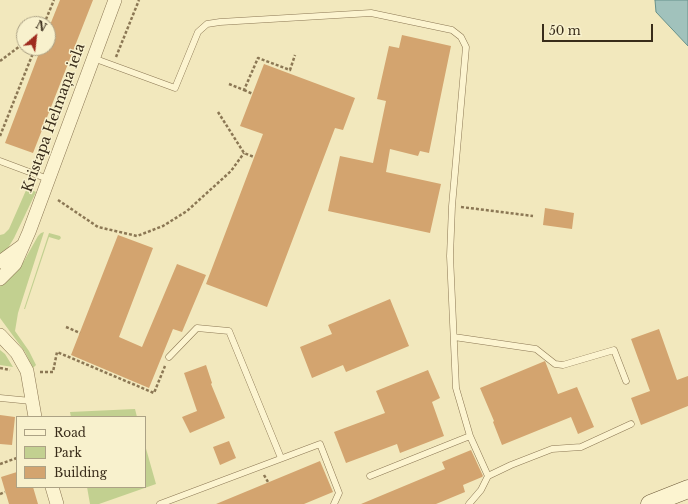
<!DOCTYPE html>
<meta charset="utf-8">
<style>
body{margin:0}
#map{position:relative;width:688px;height:504px;overflow:hidden;background:#f2e8bd;font-family:"Libre Baskerville",serif}
canvas{display:block}
.legend{position:absolute;left:16px;top:416px;width:130px;height:72px;box-sizing:border-box;background:#f8f1cd;border:1px solid #aca285;margin:0;padding:5px 7px;list-style:none;font-size:12px;color:#392c1a}
.legend li{display:flex;align-items:center;gap:8px;height:20px}
.legend b{width:20px;border:1px solid #aca285}
.north{position:absolute;left:16px;top:16px;width:40px;height:40px;box-sizing:border-box;background:#f8f1cd;border:1px solid #aca285;border-radius:50%;rotate:28deg;font-size:11px;font-weight:700;line-height:16px;text-align:center;color:#392c1a}
.north::after{content:'';display:block;margin:auto;width:14px;height:18px;background:#9f2c1f;clip-path:polygon(50% 0,100% 100%,50% 72%,0 100%)}
.scale{position:absolute;left:542px;top:24px;width:111px;height:18px;box-sizing:border-box;border:2px solid #392c1a;border-top:0;padding-left:5px;font-size:12px;line-height:14px;white-space:nowrap;color:#392c1a;-webkit-text-stroke:3px #f8f1cd;paint-order:stroke}
</style>
<div id="map">
<canvas width="688" height="504"></canvas>
<ul class="legend">
<li><b style="height:5px;background:#fcf4d0"></b>Road</li>
<li><b style="height:11px;background:#c2d090"></b>Park</li>
<li><b style="height:11px;background:#d3a46f"></b>Building</li>
</ul>
<div class="north">N</div>
<div class="scale">50 m</div>
</div>
<script>
const ctx = document.querySelector('canvas').getContext('2d');
ctx.lineJoin = 'round';
function fill(path, color) {
  ctx.fillStyle = color;
  ctx.fill(path, 'evenodd');
}
function toPath(rows) {
  const path = new Path2D();
  for (const r of rows) {
    path.moveTo(r[0], r[1]);
    for (let i = 2; i < r.length; i += 2) path.lineTo(r[i], r[i + 1]);
  }
  return path;
}
function trace(path, color, width, dash) {
  ctx.strokeStyle = color;
  ctx.lineWidth = width;
  ctx.lineCap = dash ? 'butt' : 'round';
  ctx.setLineDash(dash || []);
  ctx.stroke(path);
}
function write(font, color, halo, rows, align = 'center') {
  ctx.font = font + ' "Libre Baskerville",serif';
  ctx.lineWidth = 3;
  ctx.setLineDash([]);
  ctx.textBaseline = 'middle';
  ctx.strokeStyle = halo;
  ctx.fillStyle = color;
  for (const [text, x, y, turn = 0] of rows) {
    ctx.save();
    ctx.translate(x, y);
    ctx.rotate((+turn || 0) * Math.PI / 180);
    ctx.textAlign = isNaN(turn) ? turn : align;
    if (halo) ctx.strokeText(text, 0, 0);
    ctx.fillText(text, 0, 0);
    ctx.restore();
  }
}
const green = toPath([
 [27,188,36,192,14,238,8,248,0,255,0,235,4,234,9,229],
 [44,232,18,313,15,331,29,351,36,365,33,368,25,352,0,318,0,285,15,272,24,261,38,236,41,233],
 [49,233,60,236,61,238,59,240,49,237,25,309,24,309],
 [0,350,5,354,13,367,0,365],
 [135,409,137,417,71,417,70,412],
 [145,445,156,484,99,504,90,504,87,487,145,487]
]);
const water = toPath([
 [655,0,688,0,688,46,656,12,655,0]
]);
const building = toPath([
 [60,0,93,0,33,153,5,143,41,48,48,48,48,30],
 [402,35,451,46,429,153,420,151,418,156,390,149,386,172,441,184,430,233,328,211,340,156,373,163,386,101,377,99,389,46,399,48],
 [264,64,355,98,343,130,335,128,267,307,206,284,263,134,240,126],
 [545,208,574,213,572,229,543,225],
 [118,235,153,248,119,337,142,347,177,264,206,275,182,332,173,329,149,388,71,355],
 [390,299,409,346,346,372,343,365,312,378,300,347,332,334,328,325],
 [659,329,677,380,688,376,688,406,641,425,631,398,650,391,631,339],
 [545,361,558,394,577,387,594,427,578,434,571,417,502,445,493,422,494,421,480,388],
 [206,365,212,383,211,384,225,418,190,433,182,417,197,411,184,373],
 [428,370,440,398,432,402,444,436,400,453,397,444,346,463,334,432,385,413,376,391],
 [0,415,15,417,12,445,0,444],
 [229,441,236,458,220,465,213,447],
 [471,450,483,476,482,477,463,485,465,492,436,504,361,504,445,469,442,462],
 [320,461,333,492,304,504,216,504],
 [17,472,17,487,33,487,38,504,9,504,1,477]
]);
const path = toPath([
 [44,24,54,0],
 [116,57,139,0],
 [0,61,24,43],
 [229,84,244,90,258,58,290,70,295,55],
 [244,90,253,94],
 [218,112,244,153,254,157],
 [0,136,35,48],
 [58,200,98,227,137,236,163,226,187,211,231,171,244,153],
 [461,207,533,216],
 [66,327,80,333],
 [0,368,10,370],
 [40,372,53,372,57,352,154,393,165,366],
 [0,464,17,458],
 [264,475,268,482],
 [0,494,5,492]
]);
const service = toPath([
 [93,58,175,88,198,32,207,24,220,22,371,13,452,30,461,37,466,47,452,206,450,256,456,388,470,436,370,476],
 [0,161,48,179],
 [454,337,536,349,555,364,563,365,614,350,626,381],
 [169,357,197,328,229,331,281,458],
 [0,398,31,401],
 [470,436,488,476],
 [160,504,320,444,339,493,334,504],
 [469,504,481,490,488,476,511,465,552,449,581,447,631,424]
]);
const minor = toPath([
 [0,262,22,246],
 [0,279,15,264,29,232,115,0],
 [0,335,17,353,27,371,35,417],
 [52,487,57,504]
]);
const secondary = toPath([
 [650,504,688,489]
]);
const streetNames = [
 ["Kristapa Helmaņa iela",54,118,-70]
];
fill(green, '#c2d090');
fill(water, '#a1c2bc');
trace(water, '#67918b', 1);
fill(building, '#d3a46f');
trace(service, '#8b7754', 7);
trace(minor, '#8b7754', 14);
trace(secondary, '#6c5838', 19);
trace(path, '#8b7754', 2.5, [3, 2]);
trace(service, '#fcf4d0', 6);
trace(minor, '#fcf4d0', 13);
trace(secondary, '#fcf4d0', 18);
write('14px', '#392c1a', '#f8f1cd', streetNames);
</script>
